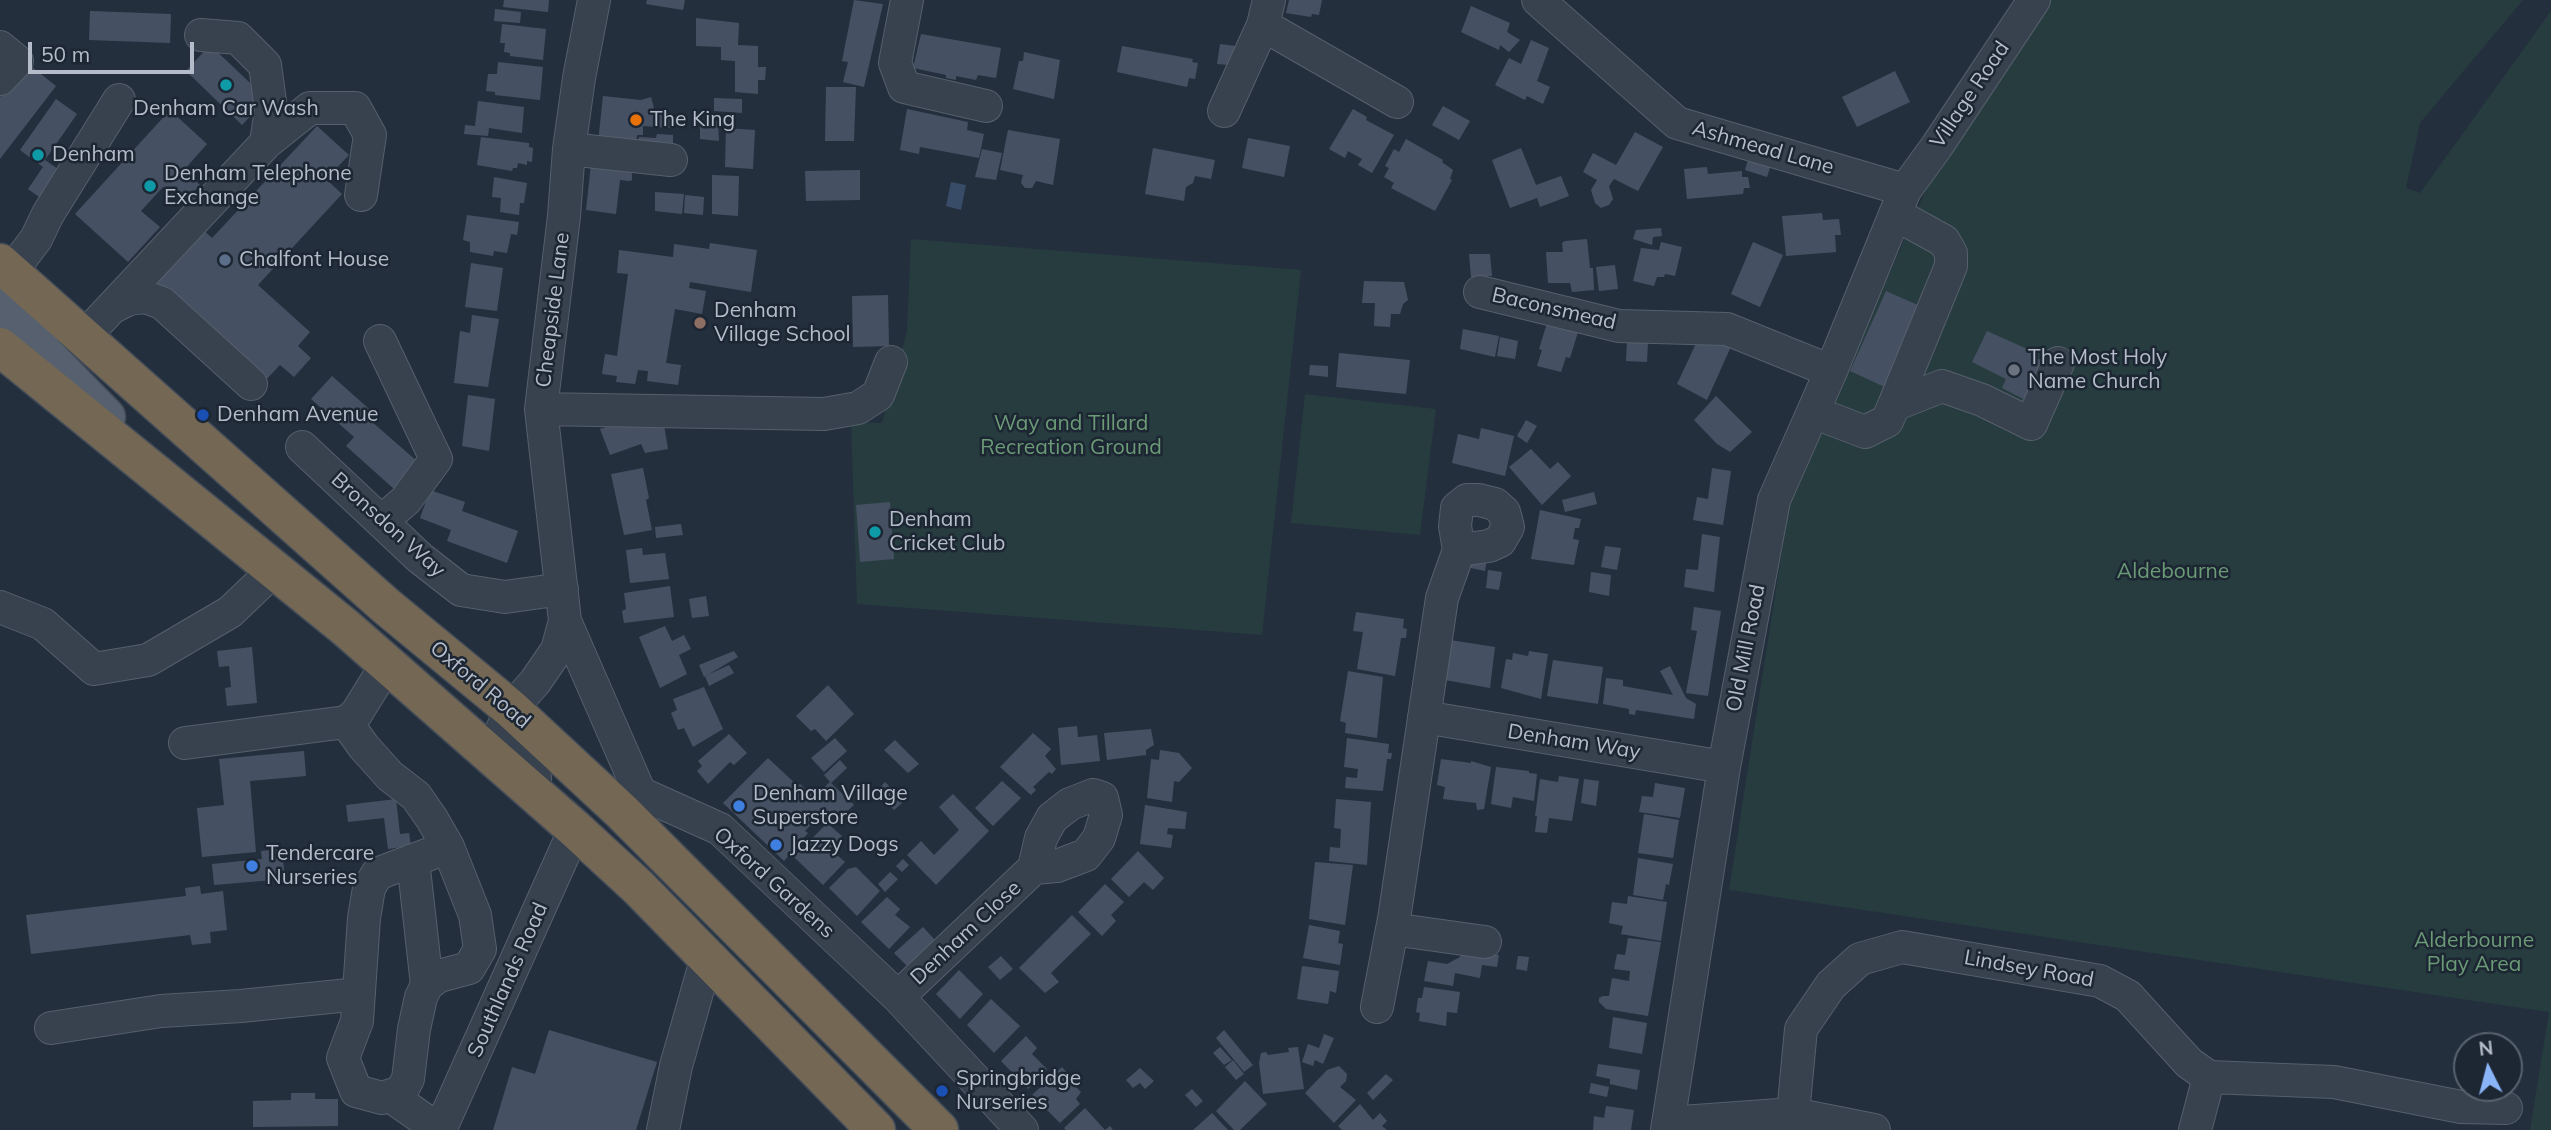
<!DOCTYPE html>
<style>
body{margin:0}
#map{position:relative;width:2551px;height:1130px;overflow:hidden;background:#242f3e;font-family:Mulish,sans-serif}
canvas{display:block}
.north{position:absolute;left:2453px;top:1032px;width:70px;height:70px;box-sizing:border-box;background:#1d2633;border:2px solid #59626f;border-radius:50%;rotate:354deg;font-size:19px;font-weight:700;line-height:28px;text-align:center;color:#b4bcc9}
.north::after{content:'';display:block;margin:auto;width:24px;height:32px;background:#8ab4f8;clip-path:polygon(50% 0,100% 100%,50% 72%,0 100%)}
.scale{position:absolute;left:28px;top:42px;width:166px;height:32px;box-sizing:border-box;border:4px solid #b4bcc9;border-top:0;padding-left:9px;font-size:21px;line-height:24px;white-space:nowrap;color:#b4bcc9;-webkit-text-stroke:5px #1d2633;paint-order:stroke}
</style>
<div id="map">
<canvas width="2551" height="1130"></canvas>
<div class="north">N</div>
<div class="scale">50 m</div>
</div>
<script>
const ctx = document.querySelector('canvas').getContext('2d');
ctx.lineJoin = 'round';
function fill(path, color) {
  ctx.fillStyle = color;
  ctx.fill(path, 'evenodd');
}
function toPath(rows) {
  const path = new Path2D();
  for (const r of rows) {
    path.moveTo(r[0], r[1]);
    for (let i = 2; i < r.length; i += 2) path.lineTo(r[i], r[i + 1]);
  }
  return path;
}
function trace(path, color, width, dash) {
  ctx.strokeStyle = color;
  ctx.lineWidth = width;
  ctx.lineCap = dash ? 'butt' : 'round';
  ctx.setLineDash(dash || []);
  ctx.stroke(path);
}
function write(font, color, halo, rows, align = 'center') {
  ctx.font = font + ' Mulish,sans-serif';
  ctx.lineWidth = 5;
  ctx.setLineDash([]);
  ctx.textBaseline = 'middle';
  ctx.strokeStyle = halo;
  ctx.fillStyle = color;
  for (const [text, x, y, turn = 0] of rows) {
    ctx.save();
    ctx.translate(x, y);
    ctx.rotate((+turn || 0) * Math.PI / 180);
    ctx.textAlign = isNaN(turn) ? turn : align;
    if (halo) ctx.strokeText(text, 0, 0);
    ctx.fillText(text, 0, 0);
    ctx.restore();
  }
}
const green = toPath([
 [2047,0,2523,0,2420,123,2406,188,2420,193,2551,11,2551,1130,2530,1130,2549,1012,1729,890,1789,506,1960,111],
 [911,239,1301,270,1262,635,857,604,851,422,882,423,907,331],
 [1305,394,1436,409,1420,535,1291,523]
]);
const water = toPath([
 [951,182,966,185,961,210,946,206]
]);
const building = toPath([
 [504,0,549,0,548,12,503,7],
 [647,0,685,0,683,10,646,4],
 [854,0,883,4,864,87,843,82,848,62,842,61],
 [1289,0,1322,0,1319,15,1312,14,1311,17,1286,13],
 [1471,6,1510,23,1507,32,1520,40,1509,52,1500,45,1499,50,1461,32],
 [495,9,521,12,520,23,494,21],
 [90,11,171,14,170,43,89,40],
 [696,18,739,23,738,45,758,46,758,67,766,67,765,80,758,80,758,94,735,92,735,61,721,60,721,47,696,46],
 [502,24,546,29,543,60,510,56,510,53,504,52,505,43,500,43],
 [921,34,1001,48,996,78,978,75,976,80,956,76,956,80,946,78,946,75,913,68],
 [1531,40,1549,48,1537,81,1550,87,1543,104,1527,96,1525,100,1495,85,1509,58,1521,64],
 [1220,44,1244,47,1241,66,1217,64],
 [210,45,267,99,242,125,186,71],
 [1122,46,1193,59,1192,62,1198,63,1195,79,1189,78,1187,87,1117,72],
 [1024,52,1060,60,1054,99,1013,89,1019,61,1023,61],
 [498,62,543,67,540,100,495,95,495,92,486,91,488,74,497,74],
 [31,66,56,86,0,159,0,97],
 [1895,71,1910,102,1857,127,1842,97],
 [826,87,856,87,854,141,825,141],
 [603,96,641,100,651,97,654,108,650,111,672,113,671,128,643,126,643,135,637,135,636,145,598,142],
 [714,98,742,99,742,113,714,111],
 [56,99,77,114,45,160,65,174,46,202,28,189,43,167,20,150],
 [478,101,524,107,522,133,489,128,488,136,464,134,465,125,475,126],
 [1443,106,1470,121,1459,140,1432,125],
 [907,109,968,122,967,130,984,134,979,158,920,147,919,154,900,150],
 [1353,109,1367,117,1366,120,1394,135,1372,173,1358,165,1362,159,1348,151,1345,158,1329,149],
 [170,110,207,144,184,170,200,185,182,204,163,187,141,211,160,227,128,262,75,214],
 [700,121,718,121,719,141,700,139],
 [317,126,349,155,326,179,342,194,258,285,310,332,298,346,311,358,294,377,280,365,261,385,149,282,200,227,212,238],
 [726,128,755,130,753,169,725,167],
 [1008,130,1060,139,1053,185,1036,181,1032,188,1025,188,1021,183,1023,175,1000,170],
 [1635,132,1663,147,1638,191,1614,179,1609,186,1613,199,1609,205,1601,208,1595,203,1591,190,1597,180,1583,172,1593,153,1616,165],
 [657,134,673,135,673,149,637,146,639,137,656,138],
 [481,137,529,143,529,147,533,148,532,162,527,161,527,165,518,163,517,168,513,168,512,171,477,165],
 [1248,138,1290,146,1284,177,1242,168],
 [1406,139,1443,160,1442,162,1453,170,1450,179,1452,180,1435,211,1391,188,1394,183,1384,177,1389,168,1385,166,1394,149,1399,152],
 [1153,148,1215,160,1211,179,1195,176,1193,183,1186,187,1184,201,1145,194],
 [1521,148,1536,185,1561,176,1569,196,1540,207,1537,198,1510,208,1492,160],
 [982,149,1002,153,996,180,975,177],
 [1750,153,1773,159,1767,177,1745,170],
 [591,164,630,171,632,174,632,180,629,181,620,180,616,214,586,210],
 [1707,167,1708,174,1742,171,1742,177,1748,177,1750,188,1744,188,1743,194,1687,199,1684,169],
 [860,170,860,200,806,201,805,171],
 [712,175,739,176,738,216,712,214],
 [494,177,527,183,524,203,520,203,519,215,500,212,501,198,492,197],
 [655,192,684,194,682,214,655,211],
 [685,195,704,197,703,215,684,213],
 [1822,213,1823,220,1839,219,1841,235,1835,235,1836,252,1786,256,1782,216],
 [467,215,519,222,517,235,511,234,507,253,494,251,493,256,470,252,470,242,463,240],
 [1661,228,1662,236,1653,237,1652,245,1633,239,1636,230],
 [1587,239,1590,268,1593,268,1594,290,1572,292,1570,283,1548,283,1546,252,1563,252,1562,243,1565,241],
 [1661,242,1682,247,1675,276,1665,274,1664,277,1657,277,1654,286,1633,281,1641,248,1659,250],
 [1753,242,1783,255,1760,307,1731,294],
 [710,243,757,250,751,292,690,282,689,288,706,291,702,314,675,309,666,363,681,365,678,385,647,381,648,371,638,370,635,384,616,382,617,376,602,374,605,354,617,356,628,274,617,273,619,250,673,257,674,244,709,249],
 [1469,254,1490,254,1492,276,1471,277],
 [471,263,503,268,497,311,465,307],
 [1615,265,1618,289,1599,291,1596,267],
 [1364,281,1404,282,1408,300,1403,304,1400,314,1391,314,1390,327,1374,326,1375,303,1362,303],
 [1886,291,1927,309,1891,390,1850,371],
 [888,295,889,346,853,347,852,296],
 [472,315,499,319,488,387,454,383,460,331,470,333],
 [1547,323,1578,332,1570,358,1566,357,1561,372,1537,366,1542,350,1539,349],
 [1463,329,1499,336,1495,357,1460,349],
 [1987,331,2034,352,2032,356,2043,361,2025,400,2002,388,2006,379,1972,362],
 [1701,333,1733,342,1707,400,1677,384],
 [1500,337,1518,341,1515,359,1497,356],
 [1627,341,1648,343,1647,362,1626,361],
 [1339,353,1410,360,1406,394,1336,387],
 [1310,365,1328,366,1328,377,1309,375],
 [332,376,376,415,371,421,418,462,394,489,346,446,354,437,311,399],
 [468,395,495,399,489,451,462,446],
 [1716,396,1752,432,1730,452,1717,444,1694,420],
 [662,413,668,449,645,453,641,444,610,455,600,429,631,419],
 [1526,420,1537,426,1527,443,1517,436],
 [1481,428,1514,436,1505,476,1452,463,1458,434,1479,439],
 [1531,449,1550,469,1558,462,1571,476,1542,505,1509,467],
 [643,468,649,498,646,500,652,530,624,535,611,474],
 [1712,468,1731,471,1723,525,1693,520,1697,497,1708,499],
 [430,490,465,502,462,511,518,531,507,563,447,541,451,530,420,518],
 [1594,492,1597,504,1565,512,1562,500],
 [890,502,894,559,860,562,856,505],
 [1540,510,1581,519,1579,528,1575,528,1573,539,1579,540,1574,565,1531,559],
 [681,524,683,535,656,538,655,527],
 [1702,534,1720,537,1714,592,1684,587,1686,569,1698,570],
 [1605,546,1621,548,1617,570,1601,567],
 [642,548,643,555,665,553,669,579,630,583,626,550],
 [1468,555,1487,558,1485,571,1466,567],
 [1488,570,1502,572,1499,590,1486,588],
 [1591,572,1611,575,1609,596,1589,592],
 [670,586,674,617,624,623,622,611,626,609,624,593],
 [706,596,709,616,692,618,689,599],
 [1694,607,1721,611,1708,696,1686,693,1697,631,1691,630],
 [1356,612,1404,619,1403,628,1407,629,1406,638,1401,638,1395,676,1357,669,1363,632,1353,631],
 [665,626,672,641,684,635,691,649,679,655,687,674,660,688,639,637],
 [1450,640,1495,647,1490,688,1445,680],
 [252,647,257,703,227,706,225,688,231,687,229,666,219,667,217,651],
 [734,651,738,657,704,677,699,665],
 [1529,651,1548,654,1541,699,1501,688,1506,659,1512,660,1513,653,1528,656],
 [1553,660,1603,667,1598,704,1547,696],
 [729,665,734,673,709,686,705,676],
 [1670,666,1686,698,1696,704,1694,719,1636,710,1635,715,1629,714,1629,709,1603,704,1606,678,1623,680,1623,686,1673,695,1660,671],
 [1348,671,1383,677,1377,738,1345,733,1346,723,1340,721],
 [828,685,854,714,826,741,815,729,811,731,796,716],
 [704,687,723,729,693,747,684,728,678,730,671,713,677,710,673,699],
 [1077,726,1078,737,1097,735,1100,761,1061,765,1058,728],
 [1151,729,1154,745,1146,750,1146,755,1107,760,1104,733],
 [1033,733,1051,749,1045,756,1056,769,1052,774,1049,772,1033,787,1036,790,1031,795,1000,767],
 [729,734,747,753,734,765,730,762,708,784,697,771,702,766,698,761],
 [835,738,847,751,824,772,811,758],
 [1347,738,1389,744,1388,753,1392,753,1391,759,1387,759,1383,791,1345,788,1346,777,1357,778,1358,769,1344,767],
 [895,740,919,764,908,773,884,750],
 [1160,750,1179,753,1192,768,1179,782,1174,781,1172,802,1147,798,1151,759,1159,760],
 [304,751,306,776,250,781,256,852,202,857,197,808,224,805,219,759],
 [768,758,798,786,800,784,814,797,830,782,854,805,841,817,835,810,830,815,824,811,805,831,808,833,784,861,723,803],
 [1441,759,1471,763,1471,761,1491,767,1484,809,1477,810,1476,803,1443,799,1445,787,1437,785],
 [840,760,847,768,831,783,824,775],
 [1496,767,1529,771,1529,773,1537,774,1534,801,1513,797,1511,808,1491,804],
 [1559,776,1579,779,1572,821,1549,818,1547,833,1535,832,1537,816,1535,816,1540,779,1558,782],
 [1584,779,1599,781,1596,806,1581,803],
 [1002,781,1021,798,993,826,975,808],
 [885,782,904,801,894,810,876,792],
 [1655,783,1685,788,1680,818,1639,812,1642,796,1653,797],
 [953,794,989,831,936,885,907,855,921,841,934,855,959,830,939,807],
 [396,799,400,834,409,833,411,846,388,849,384,818,348,822,346,805],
 [1336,799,1371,802,1367,865,1329,861,1330,847,1340,848,1341,829,1334,828],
 [1145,805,1187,812,1185,829,1168,828,1167,834,1173,835,1171,848,1140,844],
 [1644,814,1679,820,1673,858,1638,853],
 [827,823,842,836,830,849,845,862,823,885,794,857],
 [282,849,285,879,214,885,212,864,262,859,261,851],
 [1138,851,1164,878,1153,890,1144,882,1129,897,1111,879],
 [1638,858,1673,864,1669,885,1666,884,1663,900,1633,895],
 [903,859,909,865,902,872,896,866],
 [1315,862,1353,865,1345,925,1309,919],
 [856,867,880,891,857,916,829,888,848,869],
 [890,872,898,879,885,892,878,884],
 [1105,884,1124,902,1111,915,1116,921,1102,936,1078,912],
 [200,886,201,894,223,891,227,930,210,932,211,943,192,945,190,935,31,954,26,915,186,896,185,888],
 [1628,896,1667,902,1661,941,1621,934,1623,926,1609,923,1612,902,1627,904],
 [887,897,900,909,895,915,910,927,889,949,861,922],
 [1072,915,1091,934,1051,973,1059,982,1045,993,1019,968],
 [1309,925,1340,931,1338,943,1343,944,1340,965,1303,958],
 [923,927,936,941,909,968,894,953],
 [1628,938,1661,942,1648,1016,1606,1009,1599,1002,1599,998,1603,996,1609,996,1612,978,1629,981,1630,971,1614,969,1617,954,1625,955],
 [1464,948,1499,955,1497,967,1482,965,1480,978,1455,973,1453,986,1424,981,1428,961,1447,964,1460,957],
 [1001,956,1013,969,1000,980,988,967],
 [1518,956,1529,957,1527,971,1516,969],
 [1302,966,1339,971,1336,993,1330,991,1328,1004,1297,999],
 [959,970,983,994,960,1019,936,994],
 [1424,987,1460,992,1457,1013,1447,1012,1446,1026,1419,1021,1420,1013,1416,1012,1418,998,1422,998],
 [991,999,1020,1026,994,1053,967,1025],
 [1613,1017,1647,1023,1642,1054,1609,1048],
 [549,1030,657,1062,636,1130,493,1130,512,1067,535,1074],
 [1224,1030,1253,1065,1244,1072,1216,1038],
 [1324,1034,1334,1038,1323,1064,1315,1060,1313,1066,1302,1062,1308,1044,1319,1048],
 [1026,1036,1037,1048,1032,1054,1047,1069,1028,1089,1001,1061],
 [1220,1047,1232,1060,1224,1065,1213,1053],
 [1298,1047,1304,1089,1263,1094,1259,1063,1261,1053,1266,1052,1268,1055,1289,1052,1288,1048],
 [1233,1060,1244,1074,1236,1080,1225,1067],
 [1598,1064,1640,1070,1637,1090,1610,1084,1610,1079,1596,1076],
 [1339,1066,1347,1074,1346,1081,1340,1087,1356,1100,1334,1123,1305,1093,1327,1070],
 [1062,1067,1074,1081,1072,1083,1081,1092,1076,1099,1080,1104,1060,1123,1032,1095],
 [1140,1068,1154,1081,1145,1089,1140,1083,1133,1088,1126,1080],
 [1386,1074,1393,1080,1373,1100,1367,1093],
 [1245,1081,1267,1104,1240,1130,1234,1130,1216,1111],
 [1591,1083,1609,1087,1607,1097,1589,1093],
 [1192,1089,1203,1101,1196,1107,1185,1095],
 [291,1093,315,1093,315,1099,338,1099,338,1126,253,1127,253,1101,291,1100],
 [1360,1104,1373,1120,1380,1113,1387,1121,1382,1126,1387,1130,1342,1130,1338,1126],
 [1606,1106,1634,1110,1631,1130,1593,1130,1594,1116,1604,1118],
 [1085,1108,1105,1130,1110,1126,1113,1130,1066,1130,1064,1128],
 [1212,1113,1228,1130,1193,1130]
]);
const minor = toPath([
 [594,0,579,78,569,149,564,216,541,409,565,621,640,793,720,829,898,997,1022,1130],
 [907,0,895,63,904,87,986,106],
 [1538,0,1677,123,1905,190],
 [1263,25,1397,102],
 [0,47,17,61,0,79],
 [1224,111,1263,25,1269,0],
 [266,143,310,108,355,108,370,135,361,195],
 [569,149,671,160],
 [11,272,36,239,48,214,119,100],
 [1480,292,1619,326,1727,329,1831,371],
 [113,307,129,299,145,297,162,303,251,384],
 [84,337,266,143,271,109,265,65,238,38,201,35],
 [380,341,436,459,406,500,383,520],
 [1894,405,1942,386,1982,400,2031,424,2058,363],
 [541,409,824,414,858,408,878,395,891,362],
 [1813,412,1865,432,1887,421,1894,405,1951,266,1951,253,1944,241,1895,214],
 [302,447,420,558,461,590,505,597,562,589],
 [0,607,43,624,94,669,148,660,230,612,274,570],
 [1424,717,1724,767],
 [346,722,364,747,390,776,416,796,432,819,448,847,475,915,480,949,469,968,439,976,427,985,421,997,414,1029,408,1079,401,1092,382,1098,356,1091,343,1058,357,1021,364,918,369,888,377,874,448,847],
 [185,743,346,722,356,714,387,664],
 [535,778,500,734,511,709,535,682,557,650,565,621],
 [413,860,427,985],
 [1392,929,1485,942],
 [898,997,1034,868,1057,866,1086,855,1099,838,1106,815,1102,798,1093,795,1070,804,1052,818,1041,838,1034,868],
 [1377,1007,1394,919,1442,598,1459,550,1489,546,1500,541,1508,527,1504,512,1495,504,1479,500,1467,500,1457,508,1455,526,1459,550],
 [51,1028,161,1011,241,1006,359,994],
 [392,1097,439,1130],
 [1793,1114,1874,1130],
 [1668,1123,1793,1114,1801,1029,1831,985,1860,959,1902,947,2100,981,2128,996,2189,1063,2209,1077,2334,1082,2461,1107,2506,1108],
 [440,1130,575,829,562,813],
 [663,1130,676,1066,707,957],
 [1667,1130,1724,767,1774,500,1831,371,1905,190,1937,146,2034,0],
 [2195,1130,2209,1077]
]);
const major = toPath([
 [0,308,106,417]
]);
const highway = toPath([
 [0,263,386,606,511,709,621,811,939,1130],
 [0,347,346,628,575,829,638,887,876,1130]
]);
const markers = [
 [226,85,7,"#0f9aa8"],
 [636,120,7,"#e8710a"],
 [38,155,7,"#0f9aa8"],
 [150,186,7,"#0f9aa8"],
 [225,260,7,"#5c6f8a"],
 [700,323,7,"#8d6e63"],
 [2014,370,7,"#6b7280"],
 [203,415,7,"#1a4fb4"],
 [875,532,7,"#0f9aa8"],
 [739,806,7,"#3f7fe0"],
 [776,845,7,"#3f7fe0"],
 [252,866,7,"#3f7fe0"],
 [942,1091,7,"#1a4fb4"]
];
const streetNames = [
 ["Village Road",1970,95,-56],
 ["Ashmead Lane",1763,148,16],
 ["Baconsmead",1554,309,13],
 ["Cheapside Lane",553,310,-83],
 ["Bronsdon Way",388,525,42],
 ["Old Mill Road",1746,648,-79],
 ["Oxford Road",480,685,40],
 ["Denham Way",1574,742,9],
 ["Oxford Gardens",774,883,42],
 ["Denham Close",966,933,-43],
 ["Lindsey Road",2029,969,10],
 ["Southlands Road",508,980,-66]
];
const poiNames = [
 ["Denham Car Wash",226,109,"center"],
 ["The King",650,120],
 ["Denham",52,155],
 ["Denham Telephone",164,174],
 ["Exchange",164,198],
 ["Chalfont House",239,260],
 ["Denham",714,311],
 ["Village School",714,335],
 ["The Most Holy",2028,358],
 ["Name Church",2028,382],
 ["Denham Avenue",217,415],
 ["Denham",889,520],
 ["Cricket Club",889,544],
 ["Denham Village",753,794],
 ["Superstore",753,818],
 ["Jazzy Dogs",790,845],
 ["Tendercare",266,854],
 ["Nurseries",266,878],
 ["Springbridge",956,1079],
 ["Nurseries",956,1103]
];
const parkNames = [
 ["Way and Tillard",1071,424],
 ["Recreation Ground",1071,448],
 ["Aldebourne",2173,572],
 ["Alderbourne",2474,941],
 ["Play Area",2474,965]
];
fill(green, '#263c3f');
fill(water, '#394c67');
fill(building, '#455162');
trace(minor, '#565f6c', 34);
trace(major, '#414a57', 41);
trace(highway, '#434c59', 41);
trace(minor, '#38414e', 32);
trace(major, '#56606e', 38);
trace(highway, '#746855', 38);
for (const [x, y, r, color] of markers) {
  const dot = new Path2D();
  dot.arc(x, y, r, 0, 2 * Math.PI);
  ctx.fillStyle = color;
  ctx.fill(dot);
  trace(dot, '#1d2633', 2.5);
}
write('21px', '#b4bcc9', '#1d2633', streetNames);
write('21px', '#b4bcc9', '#1d2633', poiNames, 'left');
write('21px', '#6b9a76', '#1d2633', parkNames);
</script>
